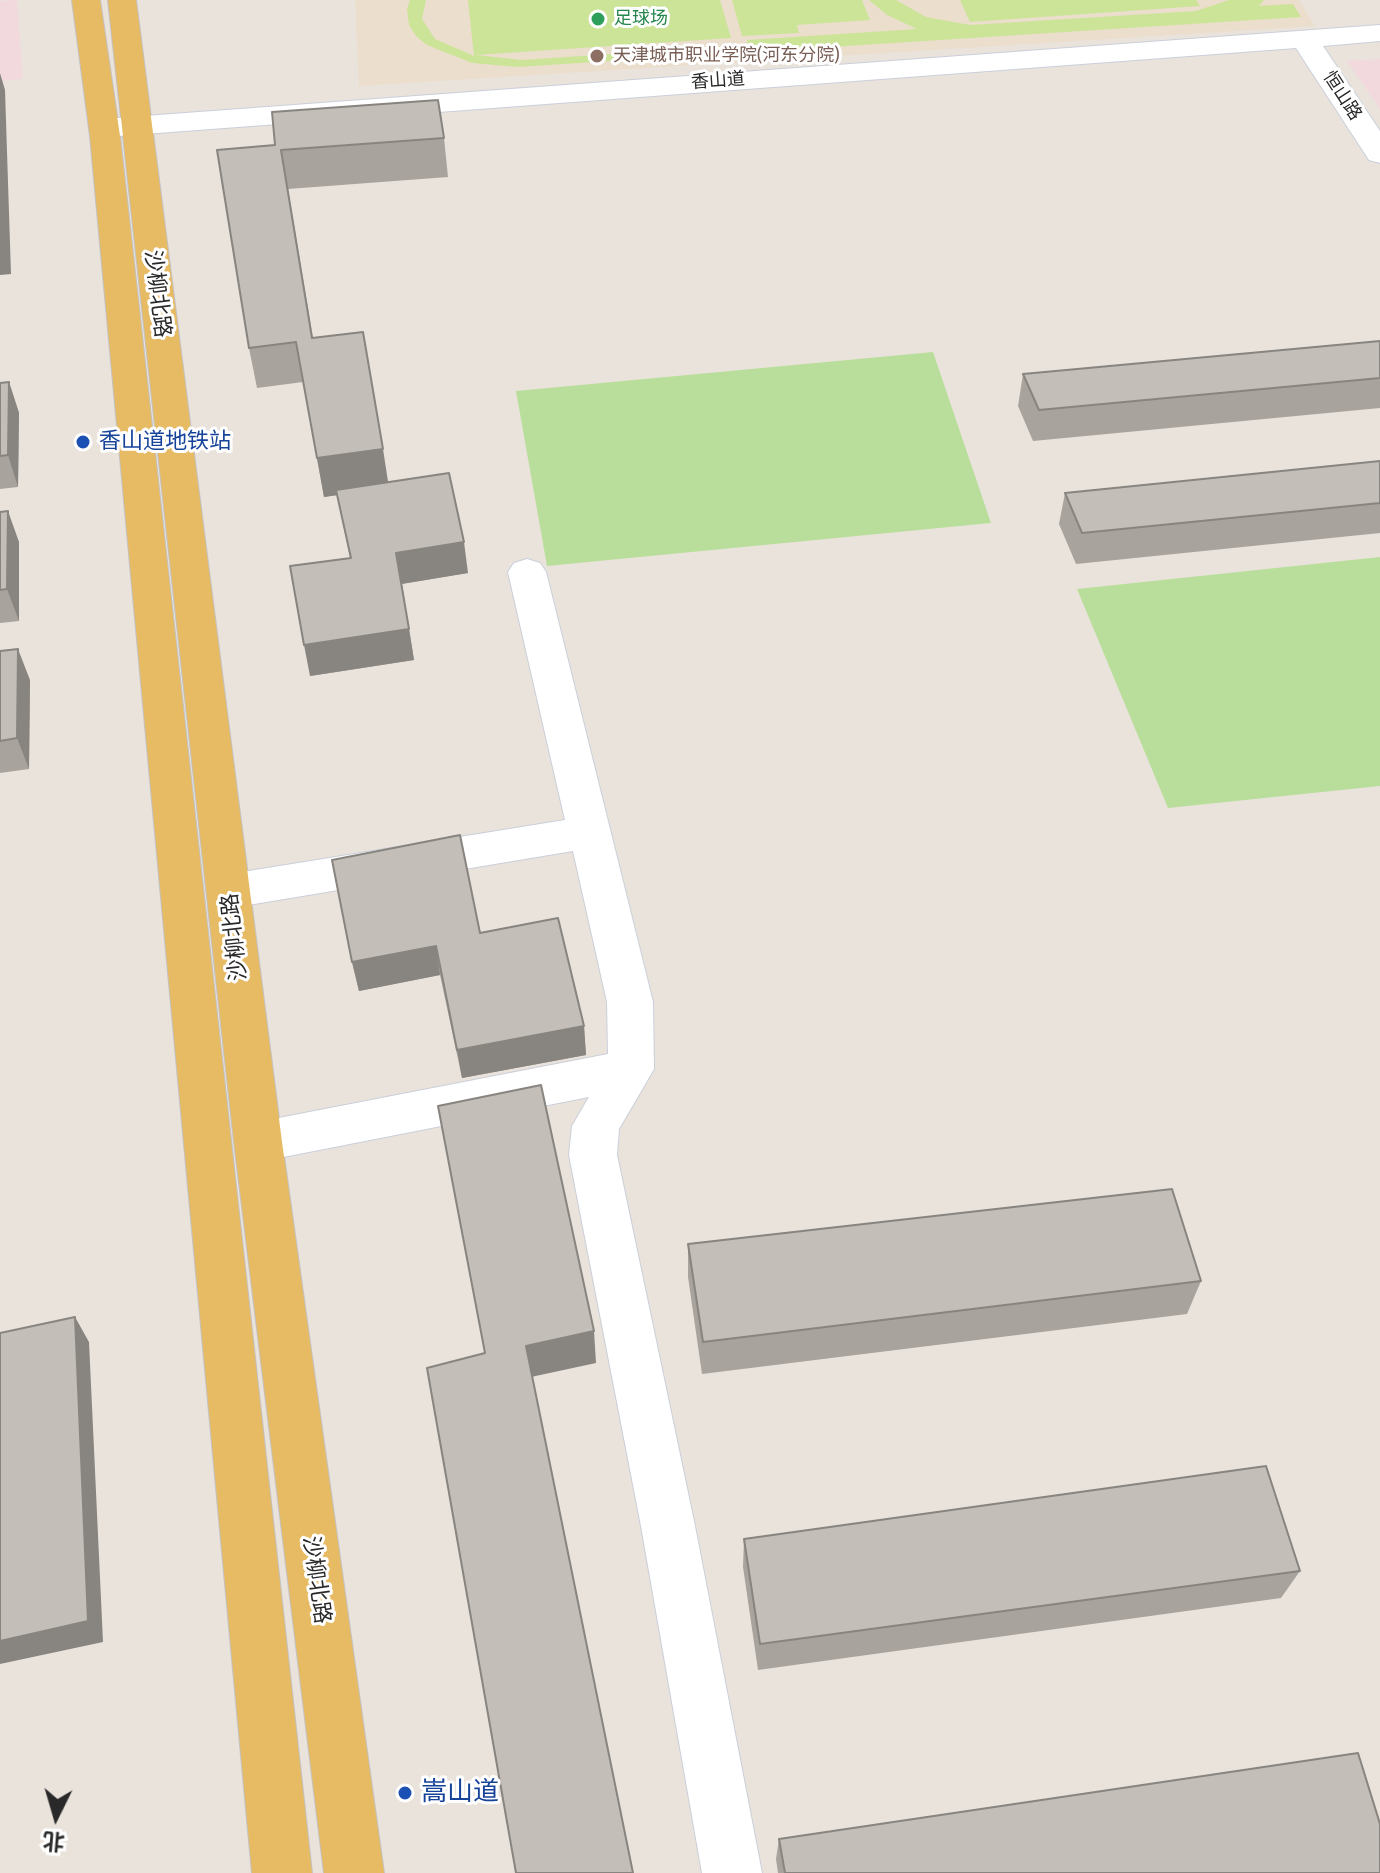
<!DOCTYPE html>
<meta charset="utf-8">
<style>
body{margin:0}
#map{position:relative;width:1380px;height:1873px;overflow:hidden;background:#eae3dc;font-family:"Fira Sans Condensed","Noto Sans SC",sans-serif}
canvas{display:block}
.north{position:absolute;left:16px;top:1777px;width:80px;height:80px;-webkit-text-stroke:6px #fff;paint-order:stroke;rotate:185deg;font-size:22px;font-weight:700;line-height:32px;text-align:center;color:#292929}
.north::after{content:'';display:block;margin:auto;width:28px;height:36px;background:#292929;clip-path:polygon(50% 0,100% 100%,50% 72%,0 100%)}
</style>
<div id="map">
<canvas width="1380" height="1873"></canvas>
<div class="north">北</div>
</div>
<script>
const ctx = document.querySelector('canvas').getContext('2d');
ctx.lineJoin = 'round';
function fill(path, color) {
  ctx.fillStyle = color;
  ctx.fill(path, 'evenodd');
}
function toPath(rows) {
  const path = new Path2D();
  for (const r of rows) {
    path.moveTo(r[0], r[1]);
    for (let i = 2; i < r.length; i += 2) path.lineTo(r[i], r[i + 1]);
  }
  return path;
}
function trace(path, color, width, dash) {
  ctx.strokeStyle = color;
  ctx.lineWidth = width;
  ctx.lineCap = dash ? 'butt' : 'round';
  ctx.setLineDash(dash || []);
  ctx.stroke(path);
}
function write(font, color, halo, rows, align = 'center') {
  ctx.font = font + ' "Fira Sans Condensed","Noto Sans SC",sans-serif';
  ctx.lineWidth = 6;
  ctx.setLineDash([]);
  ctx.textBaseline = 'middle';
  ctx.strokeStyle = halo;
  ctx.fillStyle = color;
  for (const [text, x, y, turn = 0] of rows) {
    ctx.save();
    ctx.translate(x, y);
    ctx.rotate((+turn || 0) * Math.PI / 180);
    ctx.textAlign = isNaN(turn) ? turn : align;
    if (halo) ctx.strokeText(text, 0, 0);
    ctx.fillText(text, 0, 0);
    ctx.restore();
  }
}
const education = toPath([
 [355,0,1299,0,1315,26,359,86]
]);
const medical = toPath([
 [17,0,23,79,0,81,0,1],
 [1380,59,1380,109,1347,61]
]);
const green = toPath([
 [933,352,991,523,547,566,516,391],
 [1380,557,1380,786,1168,808,1077,589]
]);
const pitch = toPath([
 [410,0,426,0,422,19,435,39,474,56,468,0,720,0,731,38,476,55,522,60,748,45,747,40,917,29,887,15,869,0,896,0,926,17,970,25,1196,11,1229,0,1264,0,1259,6,1293,4,1301,17,517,67,472,63,427,45,416,36,409,25,407,9],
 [732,0,862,0,870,20,797,25,799,33,742,36],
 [960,0,1196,0,1200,6,970,22]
]);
const minor = toPath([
 [1380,25,1380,41,1323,46,1380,131,1380,163,1369,160,1296,48,104,137,93,134,89,128,93,122,104,119,1380,25],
 [527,559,540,563,546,572,653,1002,654,1069,619,1129,617,1155,695,1526,762,1873,702,1873,641,1526,569,1155,572,1126,589,1097,258,1162,241,1156,234,1142,241,1128,258,1122,608,1054,607,1002,573,851,230,908,215,903,208,891,215,879,230,874,565,820,508,572,514,563,527,559]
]);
const major = toPath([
 [72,0,100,0,120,136,312,1873,252,1873,90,136,72,0],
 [108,0,136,0,282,1142,384,1873,324,1873,234,1142,108,0]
]);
const wall = toPath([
 [444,138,448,177,288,189,313,338,388,482,468,573,402,584,414,660,310,676,350,558,337,495,324,497,303,382,257,388,249,348,217,150],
 [1380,341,1380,408,1033,441,1018,406,1023,374],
 [9,382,19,413,18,487,0,489,0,383],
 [1380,461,1380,533,1076,564,1059,524,1065,493],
 [0,512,19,542,19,621,0,623],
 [0,651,30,680,29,769,0,773],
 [480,933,584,1026,586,1055,462,1078,440,975,359,991,352,962],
 [688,1244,1201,1281,1187,1314,702,1374,688,1277],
 [744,1539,1300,1571,1281,1598,758,1670,743,1567],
 [779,1839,1380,1873,778,1873,776,1859]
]);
const shadedWall = toPath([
 [0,73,5,90,11,274,0,275],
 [9,382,19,413,18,487,8,455],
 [383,449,389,488,324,497,317,458],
 [8,511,19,542,19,621,7,589],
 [464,542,468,573,401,584,396,553],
 [409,629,414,660,310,676,304,645],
 [18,649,30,680,29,769,17,738],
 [436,946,440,975,359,991,352,962],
 [584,1026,586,1055,462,1078,457,1050],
 [75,1317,89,1342,103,1642,0,1664,0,1641],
 [594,1331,596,1363,531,1377,526,1346]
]);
const building = toPath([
 [438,100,444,138,281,150,312,338,363,332,383,449,317,458,296,342,249,348,217,150,275,145,272,112,438,100],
 [0,191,2,242,0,243,0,191],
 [1380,341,1380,378,1039,410,1023,374,1380,341],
 [9,382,8,455,0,456,0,383,9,382],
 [1380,461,1380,503,1082,533,1065,493,1380,461],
 [449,473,464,542,396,553,409,629,304,645,290,566,351,558,336,490,449,473],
 [8,511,7,589,0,590,0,512,8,511],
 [18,649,17,738,0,741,0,651,18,649],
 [460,835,480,933,558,918,584,1026,457,1050,436,946,352,962,332,860,460,835],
 [541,1085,594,1331,526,1346,633,1873,516,1873,427,1368,485,1353,438,1106,541,1085],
 [1172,1189,1201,1281,703,1342,688,1244,1172,1189],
 [75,1317,88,1621,0,1641,0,1333,75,1317],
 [1266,1466,1300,1571,760,1644,744,1539,1266,1466],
 [1358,1753,1380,1824,1380,1873,785,1873,779,1839,1358,1753]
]);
const markers = [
 [598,19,8,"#2e9e5b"],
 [597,56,8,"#8d6e63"],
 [83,442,8,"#1a4fb4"],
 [405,1793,8,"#1a4fb4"]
];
const farLeisurenames = [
 ["足球场",614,19]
];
const farEducationnames = [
 ["天津城市职业学院(河东分院)",613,56]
];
const farStreetnames = [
 ["香山道",718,81,-4],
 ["恒山路",1342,96,57]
];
const streetNames = [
 ["沙柳北路",157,294,83],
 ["沙柳北路",235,937,-96],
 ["沙柳北路",316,1580,82]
];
const transitNames = [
 ["香山道地铁站",99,442]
];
const nearTransitnames = [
 ["嵩山道",421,1793]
];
fill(education, '#ebdecc');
fill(medical, '#f1d9dd');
fill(green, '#b9de9b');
fill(pitch, '#cce498');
trace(minor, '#cacfda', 2);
trace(major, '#c3c3c3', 2);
fill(minor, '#fff');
fill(major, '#e7ba64');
fill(wall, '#a8a39d');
fill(shadedWall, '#888580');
fill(building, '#c3beb7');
trace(building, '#888580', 2);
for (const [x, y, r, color] of markers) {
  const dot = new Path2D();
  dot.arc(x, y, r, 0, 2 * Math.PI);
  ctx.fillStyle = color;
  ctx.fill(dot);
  trace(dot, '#fff', 3);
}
write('18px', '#27864d', '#fff', farLeisurenames, 'left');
write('18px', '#785e54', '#fff', farEducationnames, 'left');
write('18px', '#292929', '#fff', farStreetnames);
write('22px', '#292929', '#fff', streetNames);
write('22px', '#164399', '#fff', transitNames, 'left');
write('26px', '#164399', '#fff', nearTransitnames, 'left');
</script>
